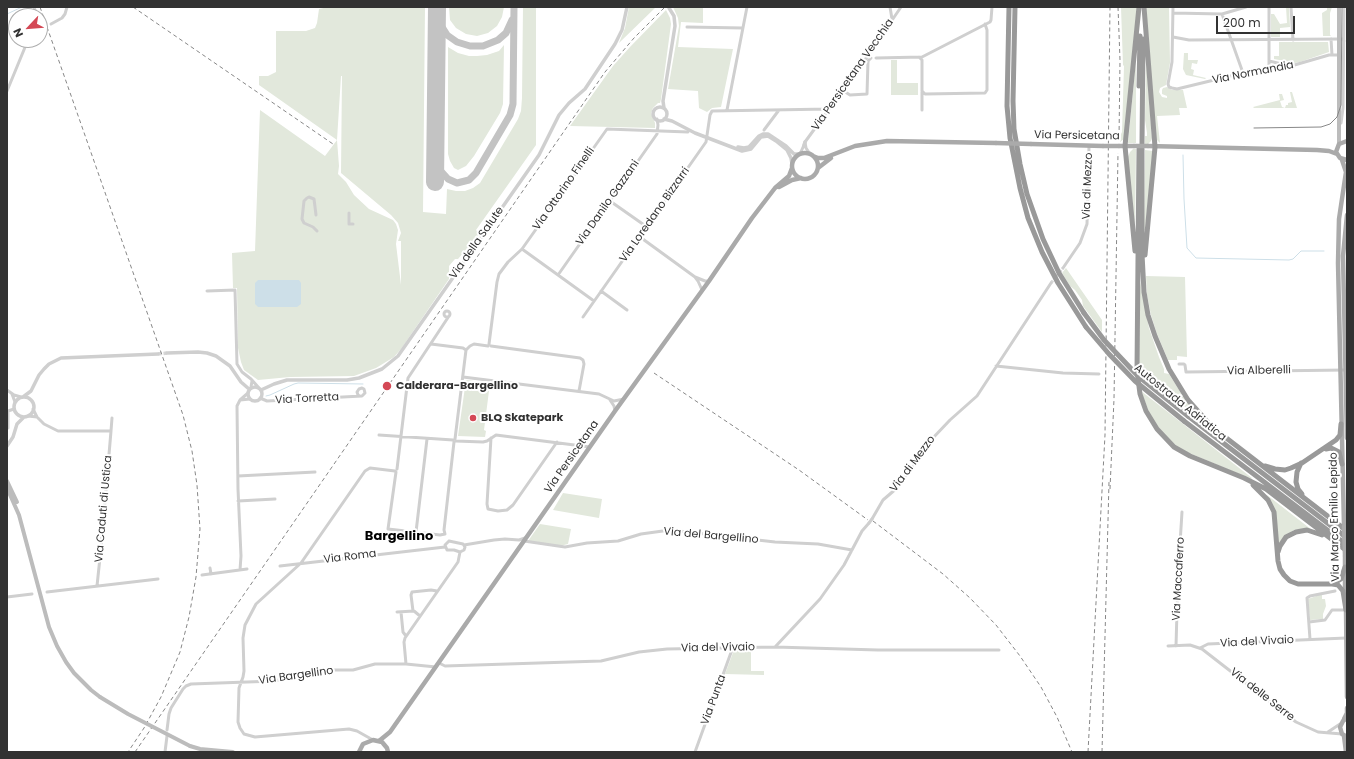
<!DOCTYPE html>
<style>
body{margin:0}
#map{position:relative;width:1354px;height:759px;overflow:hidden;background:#fff;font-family:Poppins,sans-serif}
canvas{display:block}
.frame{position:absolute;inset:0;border:8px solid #323232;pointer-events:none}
.north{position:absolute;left:8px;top:8px;width:40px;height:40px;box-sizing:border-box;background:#fff;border:1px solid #adadad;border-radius:50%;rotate:244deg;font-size:11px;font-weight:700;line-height:16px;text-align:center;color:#323232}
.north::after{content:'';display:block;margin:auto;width:14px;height:18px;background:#d44855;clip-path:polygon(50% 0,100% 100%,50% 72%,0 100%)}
.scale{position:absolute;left:1216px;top:16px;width:79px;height:18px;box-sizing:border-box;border:2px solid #323232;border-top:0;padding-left:5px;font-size:12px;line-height:14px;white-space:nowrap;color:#323232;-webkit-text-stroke:3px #fff;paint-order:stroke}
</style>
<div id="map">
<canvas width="1354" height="759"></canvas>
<div class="frame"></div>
<div class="north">N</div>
<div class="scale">200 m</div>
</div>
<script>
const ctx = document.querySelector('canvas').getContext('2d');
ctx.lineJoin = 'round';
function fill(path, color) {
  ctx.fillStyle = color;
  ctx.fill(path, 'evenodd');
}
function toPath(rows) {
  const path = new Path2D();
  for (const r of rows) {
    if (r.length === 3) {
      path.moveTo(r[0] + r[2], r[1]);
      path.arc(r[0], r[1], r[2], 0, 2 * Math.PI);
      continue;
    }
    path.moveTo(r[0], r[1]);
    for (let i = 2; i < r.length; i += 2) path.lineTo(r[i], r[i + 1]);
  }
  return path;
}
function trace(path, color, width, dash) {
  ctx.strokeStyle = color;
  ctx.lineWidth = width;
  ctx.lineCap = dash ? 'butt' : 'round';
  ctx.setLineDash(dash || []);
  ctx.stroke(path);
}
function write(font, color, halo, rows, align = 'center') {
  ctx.font = font + ' Poppins,sans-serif';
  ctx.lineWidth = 4;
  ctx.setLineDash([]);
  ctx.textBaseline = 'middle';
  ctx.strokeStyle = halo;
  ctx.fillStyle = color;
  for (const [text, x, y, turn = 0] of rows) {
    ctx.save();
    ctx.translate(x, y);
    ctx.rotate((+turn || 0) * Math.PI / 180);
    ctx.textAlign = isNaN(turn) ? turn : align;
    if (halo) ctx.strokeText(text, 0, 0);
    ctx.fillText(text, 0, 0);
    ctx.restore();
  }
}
const green = toPath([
 [328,7,425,7,423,212,446,214,447,189,456,191,465,191,473,188,480,183,518,119,521,111,522,98,523,7,536,7,536,145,476,230,479,234,458,259,455,259,449,266,449,279,401,349,394,357,376,368,354,376,290,377,258,380,244,370,241,362,238,348,237,288,233,288,232,253,255,251,260,110,325,156,337,140,259,85,259,76,268,76,276,72,276,31,306,31,315,28,317,23,319,9],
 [341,76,342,76,341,173,391,215,398,223,401,233,398,241,401,241,401,285,396,244,398,230,396,224,393,220,369,209,354,195,346,182,338,174,339,166,337,140],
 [449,7,504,7,502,17,497,26,488,33,477,36,466,34,456,28,450,20],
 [629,7,656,7,619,43,625,28],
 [673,7,703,7,703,23,681,22,678,47,733,49,721,107,712,108,707,112,699,108,698,91,668,89,679,26,678,18],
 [1121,7,1137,7,1124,139,1120,142,1121,134,1122,132,1124,66,1123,65],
 [1146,7,1169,7,1170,63,1166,85,1160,88,1159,92,1162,97,1167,98,1167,96,1162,94,1162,90,1163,88,1167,87,1172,90,1183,90,1187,108,1179,108,1180,115,1157,116,1160,143,1156,139],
 [1286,7,1289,7,1290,27,1280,28,1280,37,1271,37,1271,14,1274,14,1280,24,1287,23],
 [1327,7,1332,7,1330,13,1330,35,1331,36,1323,36,1322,13,1327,10],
 [666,10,670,18,671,24,661,99,660,103,658,103,653,108,651,113,655,123,655,128,570,126,613,66,630,47],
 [1279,42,1328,42,1329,52,1300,62,1295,63,1274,59,1274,56,1279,56],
 [504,45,503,104,500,113,474,156,466,166,458,170,454,168,450,161,448,154,448,47,458,53,469,56,477,56,487,55,499,51],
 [1184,53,1188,53,1188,60,1198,60,1197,64,1192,63,1191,69,1194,70,1193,75,1206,78,1205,79,1186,75,1183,69],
 [1146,57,1152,138,1151,141,1148,144,1145,144,1145,136,1147,136,1147,133,1145,120],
 [891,60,897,60,897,83,918,83,918,95,891,95],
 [1136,60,1136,143,1128,143],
 [1290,92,1292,92,1297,108,1254,108,1253,107,1280,100,1279,94,1282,94,1284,100,1280,101,1282,107,1285,108,1286,105,1288,105,1288,103,1292,102],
 [1136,149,1135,230,1128,157,1130,152,1133,149],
 [1145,150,1153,151,1145,230,1144,230],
 [1066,268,1102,320,1102,332,1083,306,1082,300,1075,290,1070,286,1062,273],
 [1146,276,1185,277,1187,357,1177,356,1177,360,1168,360,1157,334,1151,315,1147,295],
 [1140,282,1149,328,1159,357,1164,369,1164,373,1169,374,1186,401,1208,427,1187,411,1185,407,1176,400,1171,399,1139,372],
 [466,380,490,383,484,430,486,431,485,437,458,436],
 [1141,391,1252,478,1251,479,1182,450,1169,440,1152,420],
 [563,493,602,499,599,518,553,510],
 [1267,495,1312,530,1301,529,1294,530,1284,537,1278,545,1277,524],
 [540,524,571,529,568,544,560,546,528,541],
 [1322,594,1322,599,1325,599,1326,606,1323,614,1323,619,1310,620,1308,599],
 [734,650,751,650,751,671,764,671,764,675,725,674]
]);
const water = toPath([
 [258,280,299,280,301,283,301,304,297,307,258,307,255,304,255,283]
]);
const stream = toPath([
 [7,14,22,7],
 [1183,155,1184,199,1187,248,1196,258,1289,260,1293,259,1301,251,1324,251],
 [266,396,270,395,294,384,298,383,363,384]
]);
const taxiway = toPath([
 [437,8,440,24,447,35,457,42,470,46,483,46,498,40,506,33,512,20],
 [435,155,439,169,448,179,457,183,469,180,476,173,510,115,513,104,514,7]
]);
const runway = toPath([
 [435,182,437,7]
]);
const minorTunnel = toPath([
 [1051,283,1063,268]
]);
const tertiaryTunnel = toPath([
 [158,354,167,353]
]);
const minor = toPath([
 [34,7,37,16],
 [890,7,892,19],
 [1173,7,1172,62,1168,84,1169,87,1172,88,1177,89,1243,73,1291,66,1329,55,1339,55],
 [1269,7,1269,69],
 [1291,7,1293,40],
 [1173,13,1222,14,1246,7],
 [1222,14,1243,73],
 [51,24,62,18,65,14,67,7],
 [687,27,743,28],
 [40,28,45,26],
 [1173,37,1189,40,1339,39,1342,39,1344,41],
 [1331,39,1332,55],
 [919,57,922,60,922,91,925,94,985,93,987,90,987,30,985,24],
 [876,58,922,57,990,22,991,20,992,7],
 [1269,61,1290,66],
 [842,90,850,95,867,94,868,61,871,58],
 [7,91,28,40],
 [727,110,747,7],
 [922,110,922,92],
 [1341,123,1343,108,1344,7],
 [764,130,779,110],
 [800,154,804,145],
 [810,154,806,148,805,142,867,57,901,7],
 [610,201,647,227],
 [349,213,349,224,353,224],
 [316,215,314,199,309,197,307,198,304,201,302,219,304,223,313,227,317,231],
 [640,237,695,277,698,281,702,290],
 [522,249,594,301],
 [1063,268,1080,243,1087,224,1089,146],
 [558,275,657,134,658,125,657,119],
 [695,277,705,281,709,281],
 [207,291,235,290,237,364,242,372,251,379,259,388],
 [601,291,627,310],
 [447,314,3],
 [583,317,706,142,710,115,712,111,829,109],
 [431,344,463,348,466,350],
 [489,344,497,282,499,274,508,262,522,249,607,129,688,132],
 [491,346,580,358,583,360,584,364,579,391],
 [1179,364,1184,364,1185,365,1186,372,1346,370],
 [996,366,1063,373,1099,374],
 [463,377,599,394,614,401,624,399],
 [251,387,252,381],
 [7,390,14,395,21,397],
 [248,393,240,400,250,399],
 [12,394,15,402],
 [260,398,267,401,362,396,365,393,364,389,362,388,359,389,357,392,358,395,360,396],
 [610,400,614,406,615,411],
 [33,409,37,417,44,424,58,431,111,431,101,548,97,586],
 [28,416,37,417],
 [8,428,8,411,14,409],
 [111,431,112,418],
 [379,435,453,440],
 [491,438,487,504,488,509,498,511,507,510,513,505,557,442],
 [455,439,466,350,470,346,474,344,488,346],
 [456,441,483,442,487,441,496,435,590,447],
 [397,469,408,378,449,316],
 [396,472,388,529,440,535,445,534,444,530,454,442],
 [238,476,315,472],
 [238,501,275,499],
 [872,519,883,500,897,488,931,440,950,420,977,396,1051,283],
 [416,532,427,439],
 [449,541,463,544,465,547,464,550,460,552,454,550,447,550,445,545,449,541],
 [524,541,565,547,587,543,618,541,641,534,670,530,775,542,818,544,852,550],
 [464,545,494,540,505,539,519,540,525,538],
 [280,566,445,547],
 [210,568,211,574],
 [240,570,241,556,238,489,237,406,240,400],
 [202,575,247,569],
 [47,592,158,579],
 [7,597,32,594],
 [413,611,411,595,412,592,431,590,437,591],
 [397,612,414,611,420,616],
 [401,612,403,632,406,636],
 [1309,622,1325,620,1332,610,1346,610],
 [1310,639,1307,598,1310,596,1335,591],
 [1168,646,1190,645,1202,649,1296,722,1318,732,1342,734],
 [1176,646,1178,576,1182,512],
 [775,647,820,599,844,565,862,531,869,523],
 [1200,648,1208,644,1346,638],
 [439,663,445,666,601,661,639,652,667,649,775,647,878,650,999,650],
 [406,664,404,642,405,638,458,562,460,552],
 [167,730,169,714,171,708,183,689,186,686,191,684,275,681,299,674,325,670,353,670,375,664,406,664,436,667],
 [1328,732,1340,724],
 [373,740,357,731,349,729,255,737,244,734,240,728,238,722,239,688,243,677,244,671,243,638,245,625,256,604,301,563,365,471,370,468,395,471],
 [165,752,167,736],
 [695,752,733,647]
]);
const tertiary = toPath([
 [660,114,7],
 [664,108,663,101,675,26,674,16,669,8],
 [664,119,672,121,695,133,742,151,751,149,761,137,768,136,776,141,787,150,791,158,792,164],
 [804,145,805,142],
 [738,147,744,148,749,147,759,136,763,134,768,134,786,146,794,154,800,154],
 [167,353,198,352,207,353,216,356,230,366,241,382,249,389],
 [255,394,7],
 [261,390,274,384,287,380,347,380,359,378,382,369,398,356,539,155,559,115,569,103,585,89,615,44,622,30,627,7],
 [23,397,31,391,39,375,44,369,49,364,61,358,158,354],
 [24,407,10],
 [7,446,13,437,17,424,24,417]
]);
const secondary = toPath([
 [1339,144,1339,7],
 [7,481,17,502],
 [7,488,19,515,49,627,57,646,66,662,74,673,91,690,100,697],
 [190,746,200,749,233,752]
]);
const primary = toPath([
 [1347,141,1339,144,1336,152,1340,158,1347,160],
 [1031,144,1103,146],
 [1119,146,1134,146],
 [1148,146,1317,150,1329,151,1337,154],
 [805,166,13],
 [813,156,818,158,824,158,855,146,887,141,996,143],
 [1342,160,1346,172,1339,219,1338,263,1344,526],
 [818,168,831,158],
 [779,187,792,180,801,178],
 [1347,215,1343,256,1347,438],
 [1345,556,1345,596],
 [1346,608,1347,697],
 [1347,718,1343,721,1340,727,1342,734,1347,737],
 [1344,719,1347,713,1347,708],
 [1344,736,1346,752],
 [379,741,390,732,615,411,709,281,752,218,775,188,789,176,792,168],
 [359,752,363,744,373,740,382,742,387,748,388,752]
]);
const motorway = toPath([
 [1009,7,1007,106,1010,138,1020,188,1028,218,1042,252,1058,283,1086,327],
 [1015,7,1013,101,1014,129,1020,164,1027,194,1043,239,1059,273,1084,313],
 [1144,7,1155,147,1145,255],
 [1139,86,1140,36],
 [1142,144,1143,39],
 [1139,149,1137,371,1140,394,1146,411,1157,429,1174,447,1190,456,1244,478,1266,489,1347,551],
 [1142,149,1142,254,1144,292,1148,315,1155,336,1169,369,1188,400,1212,427,1347,531],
 [1135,251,1125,146,1139,7],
 [1188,416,1347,538],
 [1184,421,1347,545],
 [1326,449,1331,448,1339,452,1342,464],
 [1301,463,1297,472,1296,482,1298,489,1302,494],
 [1265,466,1275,469,1285,470,1291,468,1302,463,1336,440,1340,435,1341,424],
 [1253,485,1268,500,1274,512,1278,561,1280,569,1284,575,1290,581,1298,584,1333,584,1338,585,1343,591,1346,610],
 [1278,552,1280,546,1286,537,1296,532,1307,530,1322,535],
 [1333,584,1341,579,1345,567]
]);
const tram = toPath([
 [1254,128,1321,127,1330,124,1337,117,1341,105,1342,7]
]);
const rail = toPath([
 [40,7,183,415,192,451,197,485,200,529,196,577,189,617,180,652,161,697,144,728,128,752],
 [133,7,333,144],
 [1118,7,1120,60,1119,139],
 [654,373,799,470,868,520],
 [1110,489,1114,399,1118,153],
 [873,521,943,574,970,598,996,625,1020,656,1041,687,1057,717,1072,752],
 [135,752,605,72,634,38,665,7],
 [1088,752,1105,435,1110,7],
 [1102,752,1109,482]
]);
const minorBridge = toPath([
 [869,523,872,519]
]);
const secondaryBridge = toPath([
 [100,697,128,714,190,746]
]);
const primaryBridge = toPath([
 [996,143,1031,144],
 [1103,146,1119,146],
 [1134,146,1148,146],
 [1344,526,1345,556]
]);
const motorwayBridge = toPath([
 [1084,313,1104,340,1138,376,1188,416],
 [1086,327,1109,354,1135,381,1184,421]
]);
const markers = [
 [387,386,5,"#d44855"],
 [473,418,4,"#d44855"]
];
const streetNames = [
 ["Via Normandia",1253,73,-11],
 ["Via Persicetana Vecchia",853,75,-55],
 ["Via Persicetana",1077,136,1],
 ["Via di Mezzo",1088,186,-88],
 ["Via Ottorino Finelli",564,189,-55],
 ["Via Danilo Gazzani",608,203,-55],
 ["Via Loredano Bizzarri",655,215,-55],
 ["Via della Salute",477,243,-55],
 ["Via Alberelli",1259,371,-1],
 ["Via Torretta",307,399,-3],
 ["Autostrada Adriatica",1180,403,39],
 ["Via Persicetana",572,457,-55],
 ["Via di Mezzo",913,464,-53],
 ["Via Caduti di Ustica",104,509,-85],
 ["Via Marco Emilio Lepido",1335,517,-91],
 ["Via del Bargellino",711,536,5],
 ["Via Roma",350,557,-7],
 ["Via Maccaferro",1179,579,-87],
 ["Via del Vivaio",1257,642,-3],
 ["Via del Vivaio",718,648,-1],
 ["Via Bargellino",296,676,-8],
 ["Via delle Serre",1262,695,38],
 ["Via Punta",714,700,-70]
];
const poiNames = [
 ["Calderara-Bargellino",396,386],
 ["BLQ Skatepark",481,418]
];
const quarterNames = [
 ["Bargellino",399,537]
];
fill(green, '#e2e8dc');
fill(water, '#cddfe8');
trace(stream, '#cddfe8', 1);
trace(taxiway, '#c3c3c3', 7);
trace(runway, '#c3c3c3', 18);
trace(minorTunnel, '#d6d6d6', 3, [3, 1.5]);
trace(tertiaryTunnel, '#d6d6d6', 3.5, [3.5, 2]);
trace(minor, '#cfcfcf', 3);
trace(tertiary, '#cfcfcf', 3.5);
trace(secondary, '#bcbcbc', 4);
trace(primary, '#aaa', 4.5);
trace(motorway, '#999', 5);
trace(tram, '#878787', 1);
trace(rail, '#878787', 1, [4, 3]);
trace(minorBridge, '#cfcfcf', 3);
trace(secondaryBridge, '#bcbcbc', 4);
trace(primaryBridge, '#aaa', 4.5);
trace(motorwayBridge, '#999', 5);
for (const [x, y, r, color] of markers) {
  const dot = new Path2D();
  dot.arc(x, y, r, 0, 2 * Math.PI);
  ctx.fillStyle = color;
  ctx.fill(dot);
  trace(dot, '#fff', 1.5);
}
write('11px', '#323232', '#fff', streetNames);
write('bold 11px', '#323232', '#fff', poiNames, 'left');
write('bold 13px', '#000', '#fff', quarterNames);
</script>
